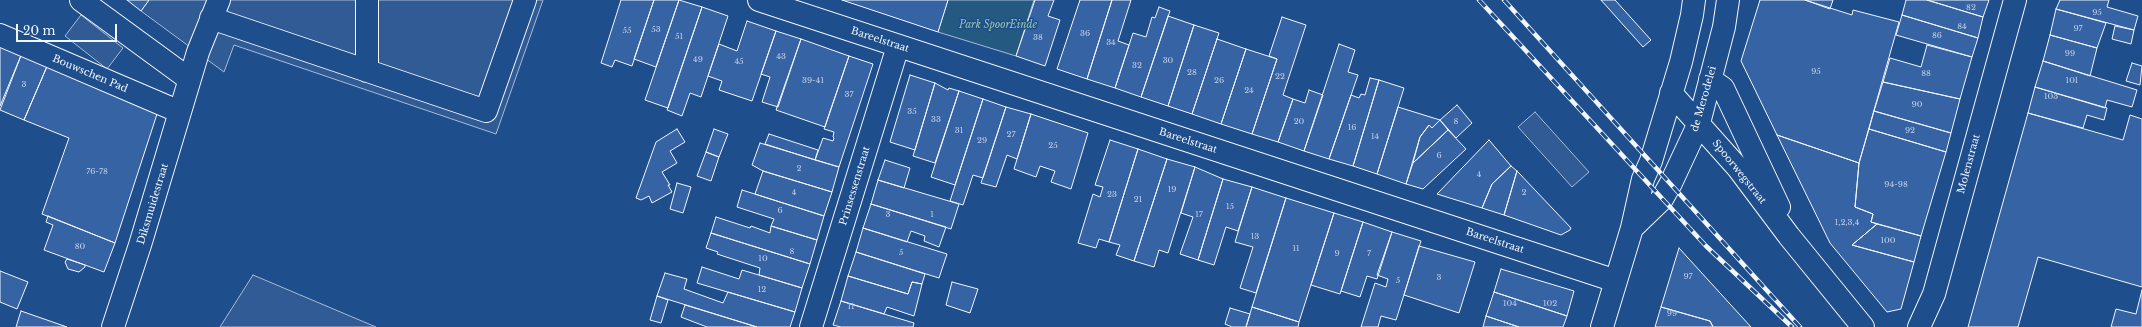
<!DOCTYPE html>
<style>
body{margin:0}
#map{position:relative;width:2142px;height:327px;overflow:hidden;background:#1f4e8c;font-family:"Libre Baskerville",serif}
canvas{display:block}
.scale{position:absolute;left:16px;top:24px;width:101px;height:18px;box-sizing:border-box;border:2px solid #f2f6ff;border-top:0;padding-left:5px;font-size:12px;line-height:14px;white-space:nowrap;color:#f2f6ff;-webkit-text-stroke:3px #1f4e8c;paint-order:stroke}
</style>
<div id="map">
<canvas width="2142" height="327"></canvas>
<div class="scale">20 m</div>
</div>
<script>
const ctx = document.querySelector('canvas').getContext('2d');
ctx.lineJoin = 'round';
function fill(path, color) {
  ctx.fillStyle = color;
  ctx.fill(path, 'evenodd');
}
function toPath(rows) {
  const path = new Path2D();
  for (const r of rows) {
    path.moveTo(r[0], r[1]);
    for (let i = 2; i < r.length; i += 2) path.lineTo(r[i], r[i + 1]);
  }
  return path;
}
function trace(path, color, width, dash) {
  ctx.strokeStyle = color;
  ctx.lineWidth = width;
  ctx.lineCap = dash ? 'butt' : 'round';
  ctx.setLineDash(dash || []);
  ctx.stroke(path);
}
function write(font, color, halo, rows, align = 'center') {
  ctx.font = font + ' "Libre Baskerville",serif';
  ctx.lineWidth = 3;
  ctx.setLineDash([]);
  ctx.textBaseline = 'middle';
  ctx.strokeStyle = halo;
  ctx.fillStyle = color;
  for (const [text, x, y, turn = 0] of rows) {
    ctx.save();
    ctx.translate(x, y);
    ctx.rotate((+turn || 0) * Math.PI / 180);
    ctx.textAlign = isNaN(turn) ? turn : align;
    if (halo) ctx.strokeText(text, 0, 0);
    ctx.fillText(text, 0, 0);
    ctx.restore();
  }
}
const green = toPath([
 [948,0,1034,0,1016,56,938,32,948,0]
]);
const parking = toPath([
 [149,0,543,0,496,134,234,45,224,72,141,11,149,0],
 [81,15,123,48,107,69,65,36,81,15],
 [1535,112,1589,172,1572,187,1518,127,1535,112],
 [253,275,376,327,220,327,253,275]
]);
const building = toPath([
 [127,0,149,0,141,11,127,0],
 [621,0,654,0,632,66,615,60,612,67,601,63,621,0],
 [654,0,679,0,656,67,634,59,654,0],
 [679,0,702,7,668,108,645,100,679,0],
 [842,0,948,0,938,32,842,0],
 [1035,0,1054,0,1048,16,1060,20,1045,66,1016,56,1035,0],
 [1080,0,1112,0,1087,79,1057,69,1080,0],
 [1112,0,1131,0,1118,41,1129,45,1115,88,1087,79,1112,0],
 [1601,0,1615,0,1651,40,1643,47,1601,0],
 [1760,0,1805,0,1852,15,1853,10,1899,22,1859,163,1777,135,1741,61,1760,0],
 [1805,0,1833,0,1830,9,1805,0],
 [1906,0,1927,0,1983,17,1978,38,1902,15,1906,0],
 [1927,0,1989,0,1983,17,1927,0],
 [2060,0,2109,0,2107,7,2138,16,2134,30,2056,9,2060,0],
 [702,7,728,16,701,97,690,93,682,116,667,110,702,7],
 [1159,7,1170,11,1141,97,1115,88,1133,33,1146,37,1152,17,1155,18,1159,7],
 [2056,9,2106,23,2097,48,2050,35,2056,9],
 [1902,15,1978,38,1972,57,1896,35,1902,15],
 [1168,16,1194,25,1168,106,1141,97,1168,16],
 [1282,17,1306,25,1283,95,1293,99,1278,142,1252,134,1277,59,1269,56,1282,17],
 [747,21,776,31,752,101,719,90,722,81,708,76,719,44,737,51,747,21],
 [1194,25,1219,33,1192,114,1168,106,1194,25],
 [2115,26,2134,30,2131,44,2112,39,2115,26],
 [776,31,801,39,778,107,762,102,770,77,761,74,776,31],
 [2050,35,2097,48,2090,76,2043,61,2050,35],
 [801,39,849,56,825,127,776,110,801,39],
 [1217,39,1246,49,1221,124,1192,114,1217,39],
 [0,43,22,53,0,106,0,43],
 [1339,44,1355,50,1348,72,1358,75,1329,159,1304,151,1339,44],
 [1927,45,1972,57,1960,99,1883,82,1890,58,1921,67,1927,45],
 [1246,49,1277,59,1252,134,1221,124,1246,49],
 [22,53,48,64,24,120,0,110,22,53],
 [849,56,873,64,839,167,815,160,823,138,833,141,834,138,833,137,834,132,824,129,849,56],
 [2043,61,2137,90,2132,107,2107,100,2105,108,2035,87,2043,61],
 [2132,63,2142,66,2140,85,2126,81,2132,63],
 [48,64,158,111,115,243,42,214,69,138,24,120,48,64],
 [910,75,935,83,915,150,890,142,910,75],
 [1370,78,1379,80,1353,166,1329,159,1351,95,1359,98,1361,94,1365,95,1370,78],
 [1379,80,1404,88,1377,174,1353,166,1379,80],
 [1883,82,1960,99,1951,133,1874,111,1883,82],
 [935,83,948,90,949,88,959,91,935,163,913,156,935,83],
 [2035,87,2107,108,2104,120,2087,115,2083,128,2028,113,2035,87],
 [1309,90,1323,95,1304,151,1278,142,1293,99,1305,103,1309,90],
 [959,91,983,99,955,185,931,177,959,91],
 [983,99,1006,107,983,178,973,175,963,205,950,201,983,99],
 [1457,105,1472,123,1456,138,1440,120,1457,105],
 [1006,107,1031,114,1017,159,1007,155,996,187,981,183,1006,107],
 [1398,107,1440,120,1432,128,1429,125,1420,137,1406,184,1377,174,1398,107],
 [1874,111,1951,133,1946,152,1869,129,1874,111],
 [2028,113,2123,140,2130,115,2142,119,2142,287,2038,257,2018,327,1968,327,2028,113],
 [1031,114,1088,133,1071,189,1051,182,1055,171,1040,166,1036,177,1014,169,1031,114],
 [1440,120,1448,130,1413,163,1420,137,1429,125,1432,128,1440,120],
 [677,129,685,142,670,151,677,163,662,172,670,185,668,185,672,192,652,203,649,196,641,200,636,198,656,142,677,129],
 [714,129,728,134,719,157,706,152,714,129],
 [1869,129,1946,152,1921,236,1871,222,1873,214,1855,207,1859,163,1869,129],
 [1448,130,1466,149,1423,189,1406,184,1413,163,1448,130],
 [769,134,818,150,815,160,765,144,769,134],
 [1777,135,1859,163,1855,207,1873,214,1871,222,1877,224,1852,245,1914,262,1901,309,1887,312,1830,243,1777,135],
 [1110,140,1138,149,1109,242,1099,239,1096,248,1078,243,1093,194,1100,197,1103,187,1095,185,1110,140],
 [1489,140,1511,166,1492,184,1482,208,1437,194,1489,140],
 [760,143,839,167,832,192,763,171,752,165,760,143],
 [1138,149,1167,159,1134,261,1116,255,1120,245,1109,242,1138,149],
 [706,152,719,157,711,181,697,176,706,152],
 [1167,159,1195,167,1168,253,1159,250,1154,267,1134,261,1167,159],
 [885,160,910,168,904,188,878,180,885,160],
 [1511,166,1517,171,1504,215,1482,208,1492,184,1511,166],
 [1195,167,1223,179,1198,260,1180,254,1193,217,1181,213,1195,167],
 [763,171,832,192,824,216,755,194,763,171],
 [1517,171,1571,228,1570,230,1561,235,1504,215,1517,171],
 [1223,179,1252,187,1238,231,1226,227,1214,265,1198,260,1223,179],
 [878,180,959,204,951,229,871,204,878,180],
 [677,183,691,187,683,213,670,209,677,183],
 [1252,187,1286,198,1256,293,1240,288,1253,247,1235,242,1252,187],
 [742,190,824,216,817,240,771,226,774,219,737,207,742,190],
 [1286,198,1334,213,1299,322,1252,307,1286,198],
 [871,204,946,227,939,247,924,241,925,236,911,231,907,242,863,228,871,204],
 [1334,213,1363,222,1340,294,1311,285,1334,213],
 [48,216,115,243,104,272,44,250,53,225,46,222,48,216],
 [716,217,750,228,751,226,770,233,771,226,817,240,810,264,711,233,716,217],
 [1363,222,1392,232,1377,279,1367,276,1360,297,1341,291,1363,222],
 [1877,224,1921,236,1914,262,1852,245,1877,224],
 [863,228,947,254,939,278,856,252,863,228],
 [1392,232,1421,241,1396,320,1381,316,1378,327,1361,327,1375,283,1386,287,1388,279,1377,275,1392,232],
 [711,233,810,264,802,288,759,275,760,268,717,254,718,252,706,248,711,233],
 [1419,246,1475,262,1459,313,1404,295,1419,246],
 [1679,248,1751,327,1713,327,1710,321,1661,307,1679,248],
 [856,252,925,274,922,284,912,282,908,294,848,276,856,252],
 [67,259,85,265,85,267,79,272,68,269,65,262,67,259],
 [702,267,739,279,742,270,802,288,795,312,697,283,702,267],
 [1501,269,1574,291,1567,316,1494,292,1501,269],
 [0,271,28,282,17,309,0,302,0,271],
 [665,273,687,279,684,289,723,303,728,292,795,312,790,327,757,327,657,296,665,273],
 [848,276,908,294,912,282,922,284,914,316,887,307,884,314,841,301,848,276],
 [952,282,978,289,970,313,946,305,952,282],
 [2142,290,2142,327,2111,327,2116,309,2136,314,2142,290],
 [1494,292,1567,316,1563,327,1519,327,1486,316,1494,292],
 [657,296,668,300,661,323,650,320,657,296],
 [841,301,884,314,914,323,913,327,841,327,833,325,841,301],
 [685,305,757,327,707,327,681,317,685,305],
 [1252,307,1299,322,1298,327,1246,327,1252,307],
 [1661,307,1710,321,1713,327,1655,327,1661,307],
 [1230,308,1250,314,1246,327,1232,327,1225,324,1230,308],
 [21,311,67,327,16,327,21,311],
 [1486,316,1519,327,1483,327,1486,316]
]);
const minor = toPath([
 [81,0,189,79],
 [367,0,367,71],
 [759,0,1616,281],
 [211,18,486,111,525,0],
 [0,35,180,112],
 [1710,79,1723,88,1779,207],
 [1671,93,1738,168,1789,236,1863,327],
 [1632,228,1662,199,1671,183,1699,123,1724,27,1728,0],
 [113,327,140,245,198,52,219,0],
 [811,327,898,46],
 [1602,327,1632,228,1643,179,1651,161,1681,62,1692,15,1694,0],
 [1919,327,1934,294,2015,0]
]);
const rail = toPath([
 [1479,0,1706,246,1792,327],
 [1504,0,1800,327]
]);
const numberNames = [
 ["82",1971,8],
 ["95",2097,13],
 ["84",1962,27],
 ["97",2078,29],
 ["53",656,30],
 ["55",627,31],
 ["36",1085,34],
 ["86",1937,36],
 ["51",679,37],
 ["38",1038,38],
 ["34",1111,43],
 ["99",2070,54],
 ["43",781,57],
 ["49",698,60],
 ["30",1168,61],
 ["45",739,62],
 ["32",1137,66],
 ["95",1816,72],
 ["28",1192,73],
 ["88",1926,74],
 ["22",1280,77],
 ["39-41",813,81],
 ["26",1219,81],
 ["101",2072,81],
 ["3",24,85],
 ["24",1249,91],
 ["37",849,95],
 ["103",2051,97],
 ["90",1917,105],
 ["35",912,112],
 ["33",936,120],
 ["20",1299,122],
 ["8",1456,122],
 ["16",1352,128],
 ["31",959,131],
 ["92",1910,131],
 ["27",1011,135],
 ["14",1375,137],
 ["29",982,141],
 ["25",1053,146],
 ["6",1439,156],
 ["2",799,169],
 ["76-78",97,172],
 ["4",1479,175],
 ["94-98",1896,185],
 ["19",1172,190],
 ["4",794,193],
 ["2",1524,193],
 ["23",1112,195],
 ["21",1138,200],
 ["15",1230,207],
 ["6",780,211],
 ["3",888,215],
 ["1",932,215],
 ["17",1199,215],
 ["1,2,3,4",1847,223],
 ["13",1255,237],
 ["100",1888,241],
 ["80",80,247],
 ["11",1296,249],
 ["8",792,252],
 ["5",901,253],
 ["9",1337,254],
 ["7",1369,254],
 ["10",763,259],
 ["97",1688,277],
 ["3",1439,278],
 ["5",1398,281],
 ["12",762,290],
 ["104",1510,304],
 ["102",1550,304],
 ["11",851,307],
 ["99",1672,314]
];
const parkNames = [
 ["Park SpoorEinde",998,25]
];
const streetNames = [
 ["Bareelstraat",880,40,18],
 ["Bouwschen Pad",90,74,23],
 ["de Merodelei",1704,99,-74],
 ["Bareelstraat",1188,141,18],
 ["Molenstraat",1969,164,-75],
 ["Spoorwegstraat",1739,172,51],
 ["Prinsessenstraat",855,186,-73],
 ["Diksmuidestraat",153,204,-73],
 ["Bareelstraat",1495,241,18]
];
fill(green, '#245a82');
trace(green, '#a8bbd7', 1);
fill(parking, '#305b95');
trace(parking, '#a8bbd7', 1);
fill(building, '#3563a3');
trace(building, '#f2f6ff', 1);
trace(minor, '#f2f6ff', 24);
trace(minor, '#1f4e8c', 22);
trace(rail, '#f2f6ff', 4.5);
trace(rail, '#1f4e8c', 3, [9]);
write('8px', '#c3d1e8', null, numberNames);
write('italic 10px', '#97c8a6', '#1f4e8c', parkNames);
write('10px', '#f2f6ff', '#1f4e8c', streetNames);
</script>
